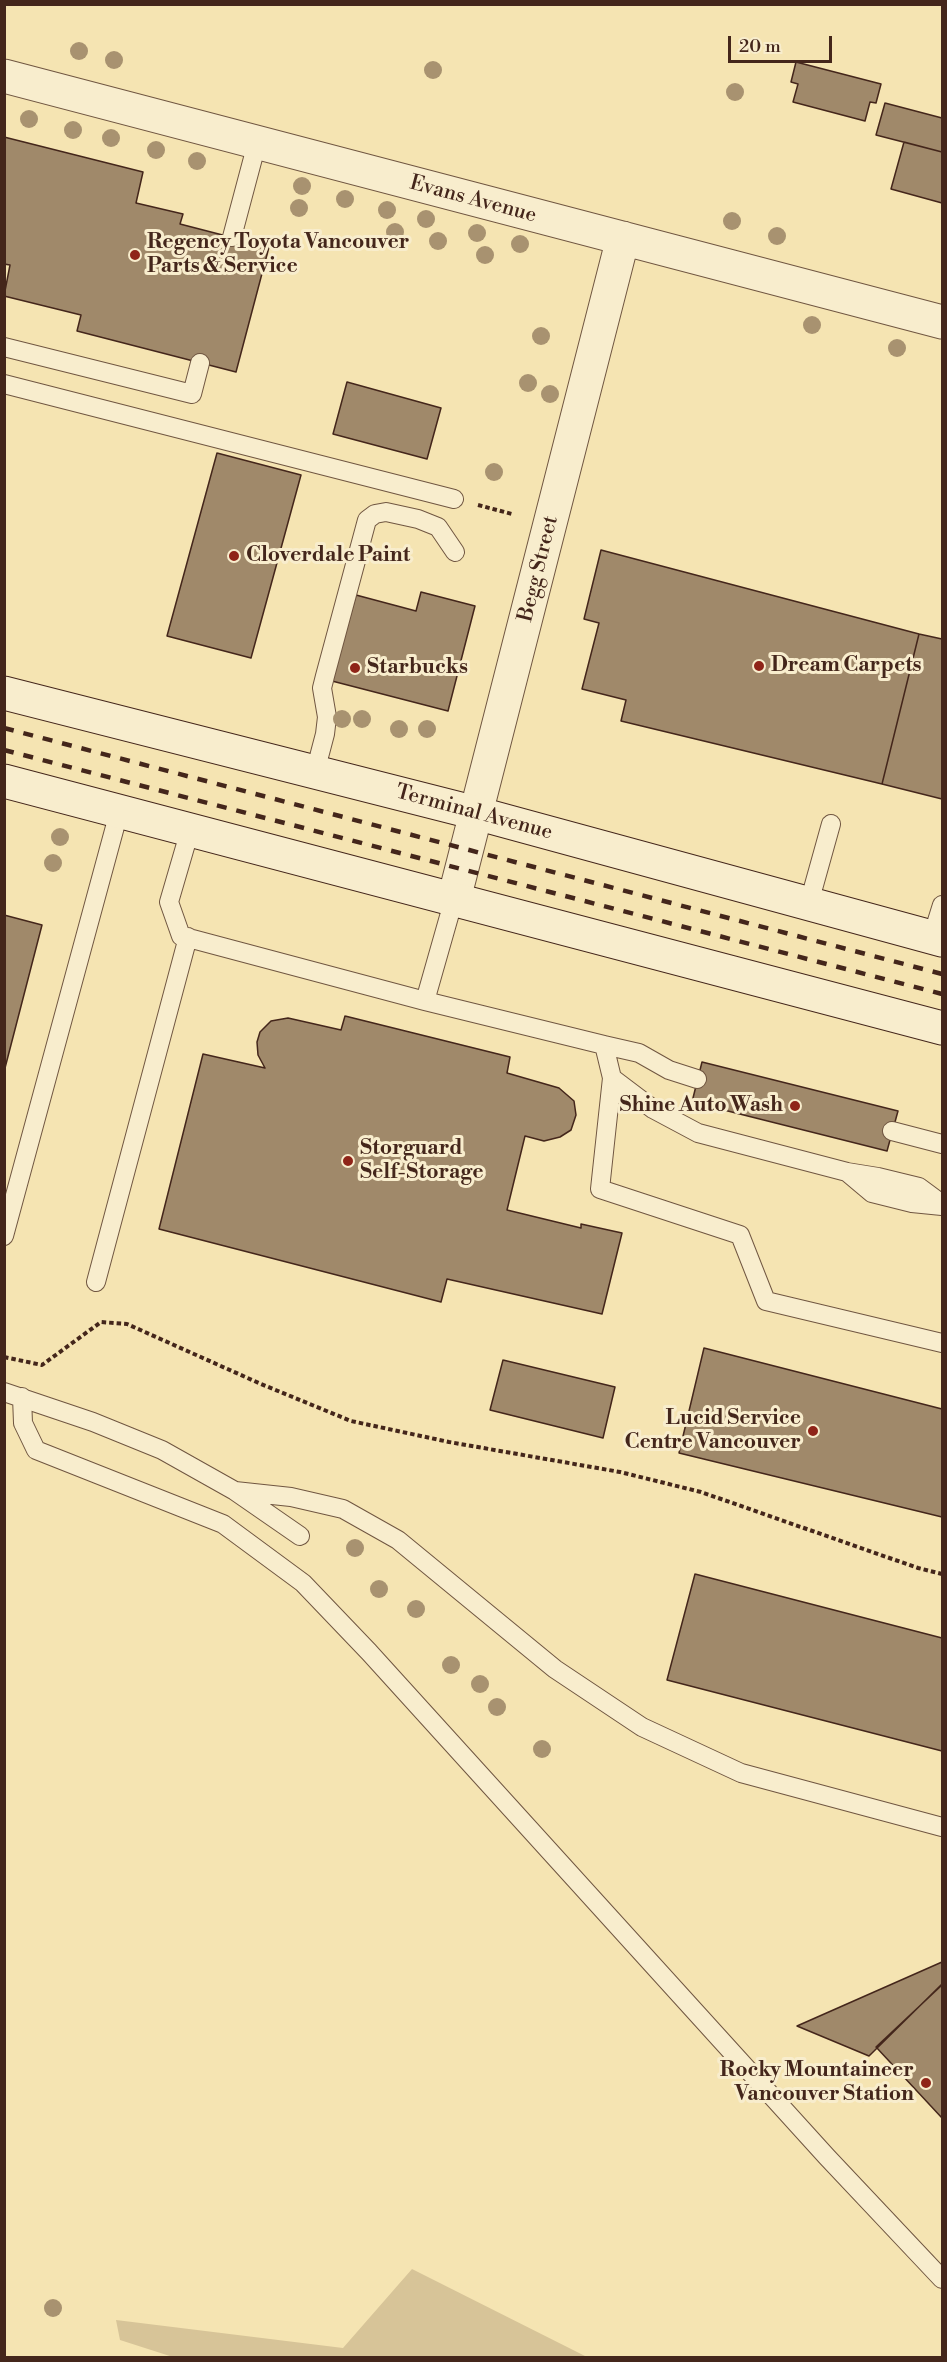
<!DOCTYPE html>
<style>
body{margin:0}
#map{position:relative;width:947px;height:2362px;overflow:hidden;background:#f5e4b2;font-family:"Libre Bodoni",serif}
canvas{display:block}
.frame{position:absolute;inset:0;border:6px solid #44261b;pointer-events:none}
.scale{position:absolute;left:728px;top:36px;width:104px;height:27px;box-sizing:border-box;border:3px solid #44261b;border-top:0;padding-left:8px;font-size:18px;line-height:21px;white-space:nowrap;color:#44261b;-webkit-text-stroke:4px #f8edcd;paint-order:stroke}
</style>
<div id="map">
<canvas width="947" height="2362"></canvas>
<div class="frame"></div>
<div class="scale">20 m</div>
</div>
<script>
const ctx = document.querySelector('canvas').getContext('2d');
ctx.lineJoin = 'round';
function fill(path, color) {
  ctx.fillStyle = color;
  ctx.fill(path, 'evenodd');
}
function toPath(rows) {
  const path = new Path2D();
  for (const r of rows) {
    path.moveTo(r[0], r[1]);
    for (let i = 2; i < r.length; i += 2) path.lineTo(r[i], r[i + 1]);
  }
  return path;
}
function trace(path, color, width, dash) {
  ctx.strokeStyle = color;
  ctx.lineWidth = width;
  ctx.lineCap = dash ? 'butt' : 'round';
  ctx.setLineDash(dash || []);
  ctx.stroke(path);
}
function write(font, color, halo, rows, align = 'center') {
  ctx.font = font + ' "Libre Bodoni",serif';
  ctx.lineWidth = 6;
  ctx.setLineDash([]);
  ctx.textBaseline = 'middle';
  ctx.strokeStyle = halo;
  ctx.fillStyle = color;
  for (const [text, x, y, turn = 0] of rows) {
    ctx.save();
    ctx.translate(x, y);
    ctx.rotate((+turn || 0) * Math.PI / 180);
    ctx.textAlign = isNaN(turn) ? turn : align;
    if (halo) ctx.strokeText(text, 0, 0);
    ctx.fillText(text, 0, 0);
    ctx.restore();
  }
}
const green = toPath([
 [412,2269,587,2357,176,2358,120,2340,116,2320,343,2348]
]);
const building = toPath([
 [796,62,881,84,876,103,870,102,865,121,793,102,798,84,791,82,796,62],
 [885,103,942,118,942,152,876,135,885,103],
 [4,137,143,172,136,203,183,214,180,224,269,247,236,372,77,331,81,315,4,296,10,265,4,264,4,137],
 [904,142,942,152,942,203,891,189,904,142],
 [347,382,441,408,427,459,333,434,347,382],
 [217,453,301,475,251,658,167,636,217,453],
 [601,550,919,634,882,784,621,721,626,700,582,689,599,623,584,619,601,550],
 [421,592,475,606,448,711,332,681,356,595,416,611,421,592],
 [919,634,942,639,942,799,882,784,919,634],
 [4,915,42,925,5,1068,4,1068,4,915],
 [345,1016,510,1057,507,1073,559,1088,574,1101,576,1115,571,1130,560,1137,544,1141,525,1136,507,1210,581,1228,581,1224,622,1233,602,1314,447,1279,441,1302,159,1229,203,1054,265,1068,258,1055,257,1042,260,1032,271,1021,288,1018,341,1030,345,1016],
 [702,1062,898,1111,887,1151,692,1102,702,1062],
 [704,1348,942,1409,942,1517,679,1453,704,1348],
 [503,1360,615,1387,603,1438,490,1410,503,1360],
 [695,1574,942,1638,942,1751,667,1680,695,1574],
 [942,1962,942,1984,869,2056,797,2026,942,1962],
 [942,1985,942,2118,876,2047,942,1985]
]);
const path = toPath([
 [478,505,512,514],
 [4,1357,42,1365,101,1322,127,1324,261,1384,351,1421,449,1442,620,1472,701,1492,918,1568,942,1574]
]);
const lane = toPath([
 [232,237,257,143],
 [4,347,192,394,200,363],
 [4,384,454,499],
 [315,772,325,734,327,717,322,688,325,676,367,520,375,514,386,512,418,519,438,527,455,552],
 [190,830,169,902,181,936,425,1001,604,1045,612,1078,600,1189,740,1235,766,1301,942,1343],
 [809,903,831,824],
 [932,937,942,905],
 [425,1001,454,899],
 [604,1045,639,1053,669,1070,697,1079],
 [612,1078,653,1109,698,1133,847,1172,878,1177,919,1187,942,1204],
 [892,1131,942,1144],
 [847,1172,872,1193,912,1203,942,1206],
 [4,1236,119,812],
 [96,1282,188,937],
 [4,1392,93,1422,162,1450,235,1491,300,1536],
 [22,1397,23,1423,36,1450,223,1524,303,1583,369,1652,827,2157,942,2279],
 [235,1491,291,1497,343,1509,398,1540,555,1669,642,1727,741,1773,942,1827]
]);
const street = toPath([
 [4,76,942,322],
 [454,899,623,238]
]);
const secondary = toPath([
 [4,693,476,813,942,940],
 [4,781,942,1028]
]);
const rail = toPath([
 [4,728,942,974],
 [4,750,942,994]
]);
const trees = [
 [79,51],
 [114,60],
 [433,70],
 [735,92],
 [29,119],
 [73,130],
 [111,138],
 [156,150],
 [197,161],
 [302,186],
 [345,199],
 [299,208],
 [387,210],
 [426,219],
 [732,221],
 [395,232],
 [477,233],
 [777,236],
 [438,241],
 [520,244],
 [485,255],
 [812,325],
 [541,336],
 [897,348],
 [528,383],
 [550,394],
 [494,472],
 [342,719],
 [362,719],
 [399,729],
 [427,729],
 [60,837],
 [53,863],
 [355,1548],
 [379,1589],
 [416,1609],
 [451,1665],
 [480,1684],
 [497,1707],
 [542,1749],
 [53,2308]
];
const markers = [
 [135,255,6,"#8f2418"],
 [234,556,6,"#8f2418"],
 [759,666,6,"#8f2418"],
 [355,668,6,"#8f2418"],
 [795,1106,6,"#8f2418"],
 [348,1161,6,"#8f2418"],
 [813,1431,6,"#8f2418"],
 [926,2083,6,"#8f2418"]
];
const streetNames = [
 ["Evans Avenue",473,200,15],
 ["Begg Street",539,569,-76],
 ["Terminal Avenue",474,813,15]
];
const poiNames = [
 ["Regency Toyota Vancouver",147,243],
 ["Parts & Service",147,267],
 ["Cloverdale Paint",246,556],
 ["Dream Carpets",771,666],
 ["Starbucks",367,668],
 ["Shine Auto Wash",783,1106,"right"],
 ["Storguard",360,1149],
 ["Self-Storage",360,1173],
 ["Lucid Service",801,1419,"right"],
 ["Centre Vancouver",801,1443,"right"],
 ["Rocky Mountaineer",914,2071,"right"],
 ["Vancouver Station",914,2095,"right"]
];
fill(green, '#d7c498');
fill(building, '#a0896a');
trace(building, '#44261b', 1.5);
trace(lane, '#705641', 20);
trace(street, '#705641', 35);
trace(secondary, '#44261b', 35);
trace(path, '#44261b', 4, [4.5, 3]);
trace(lane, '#f8edcd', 18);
trace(street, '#f8edcd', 33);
trace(secondary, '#f8edcd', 33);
trace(rail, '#44261b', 4.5, [10, 10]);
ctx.fillStyle = '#a89270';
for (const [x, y] of trees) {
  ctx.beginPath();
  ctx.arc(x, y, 9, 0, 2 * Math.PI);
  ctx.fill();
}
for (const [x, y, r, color] of markers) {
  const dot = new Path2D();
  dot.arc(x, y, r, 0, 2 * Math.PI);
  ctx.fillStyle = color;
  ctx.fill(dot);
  trace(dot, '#f8edcd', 2);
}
write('21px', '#44261b', '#f8edcd', streetNames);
write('bold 21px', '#44261b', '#f8edcd', poiNames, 'left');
</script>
